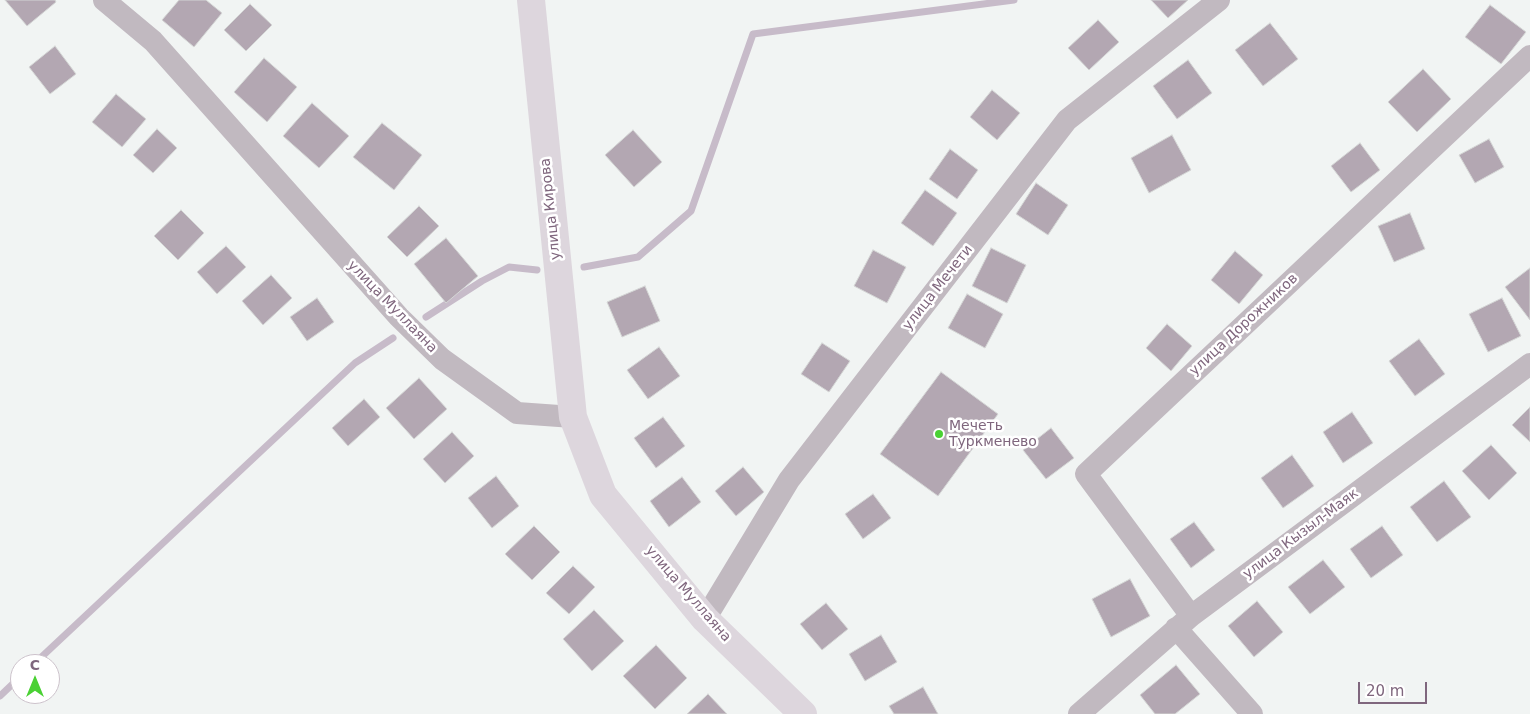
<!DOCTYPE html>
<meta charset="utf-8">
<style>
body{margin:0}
#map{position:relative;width:1530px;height:714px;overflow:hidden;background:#f1f4f3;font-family:"DejaVu Sans",sans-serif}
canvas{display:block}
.north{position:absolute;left:10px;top:654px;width:50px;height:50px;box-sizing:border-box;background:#fff;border:1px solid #ccc2cb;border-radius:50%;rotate:0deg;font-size:14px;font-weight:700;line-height:20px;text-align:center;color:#7f667d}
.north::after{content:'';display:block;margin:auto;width:18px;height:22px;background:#4ad134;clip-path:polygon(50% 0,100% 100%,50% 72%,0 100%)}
.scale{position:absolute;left:1358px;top:682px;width:69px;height:22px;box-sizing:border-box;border:2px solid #7f667d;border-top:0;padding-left:6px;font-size:15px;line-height:18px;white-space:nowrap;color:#7f667d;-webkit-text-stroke:4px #fff;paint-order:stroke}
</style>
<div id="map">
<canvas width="1530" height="714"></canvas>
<div class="north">С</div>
<div class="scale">20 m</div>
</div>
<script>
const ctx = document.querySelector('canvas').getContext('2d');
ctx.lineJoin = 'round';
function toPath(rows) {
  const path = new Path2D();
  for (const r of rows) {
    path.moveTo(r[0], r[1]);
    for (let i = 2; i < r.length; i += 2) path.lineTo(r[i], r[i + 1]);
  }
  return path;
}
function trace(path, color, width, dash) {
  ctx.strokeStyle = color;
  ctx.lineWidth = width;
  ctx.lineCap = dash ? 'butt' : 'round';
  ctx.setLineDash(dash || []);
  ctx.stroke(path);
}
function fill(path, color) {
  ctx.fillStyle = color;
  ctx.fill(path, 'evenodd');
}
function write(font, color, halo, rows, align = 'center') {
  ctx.font = font + ' "DejaVu Sans",sans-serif';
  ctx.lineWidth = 5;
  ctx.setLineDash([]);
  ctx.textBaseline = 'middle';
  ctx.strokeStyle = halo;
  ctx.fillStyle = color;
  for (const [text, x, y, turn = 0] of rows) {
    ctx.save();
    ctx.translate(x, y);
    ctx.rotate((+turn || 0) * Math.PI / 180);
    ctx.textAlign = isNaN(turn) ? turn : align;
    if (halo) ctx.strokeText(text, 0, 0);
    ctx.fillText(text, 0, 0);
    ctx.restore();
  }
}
const stream = toPath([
 [584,267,638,257,691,211,753,34,1014,0],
 [426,317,482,281,509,267,537,270],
 [34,664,355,363,393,338],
 [0,696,20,677]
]);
const building = toPath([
 [5,0,55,0,56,2,27,26,5,0],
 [179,0,206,0,222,13,194,47,162,20,179,0],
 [1151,0,1188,0,1168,18,1151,0],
 [250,4,272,25,246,51,224,30,250,4],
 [1490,5,1526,32,1501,64,1465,37,1490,5],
 [1098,20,1119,42,1089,70,1068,48,1098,20],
 [1270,23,1298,59,1263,86,1235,50,1270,23],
 [55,46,76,74,50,94,29,67,55,46],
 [264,58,297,87,267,122,234,92,264,58],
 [1188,60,1212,93,1177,119,1153,86,1188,60],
 [1423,69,1451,99,1417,132,1388,102,1423,69],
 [992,90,1020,113,997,140,970,117,992,90],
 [116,94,146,119,122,147,92,122,116,94],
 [312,103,349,136,319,168,283,136,312,103],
 [382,123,422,155,394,190,353,157,382,123],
 [157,129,177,148,153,173,133,155,157,129],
 [633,130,662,162,634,187,605,155,633,130],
 [1172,135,1191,170,1149,193,1131,158,1172,135],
 [1489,139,1504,167,1475,183,1459,155,1489,139],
 [1360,143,1380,170,1351,192,1331,166,1360,143],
 [950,149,978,170,957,199,929,179,950,149],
 [1036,183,1068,205,1048,235,1016,214,1036,183],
 [925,190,957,213,933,246,901,223,925,190],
 [419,206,439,226,407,257,387,237,419,206],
 [181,210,204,233,178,260,154,236,181,210],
 [1410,213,1425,249,1394,262,1378,226,1410,213],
 [446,238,478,276,446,303,414,264,446,238],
 [226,246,246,267,217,294,197,272,226,246],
 [991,248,1026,265,1007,303,972,286,991,248],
 [873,250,906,267,887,303,854,286,873,250],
 [1235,251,1263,275,1239,304,1211,280,1235,251],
 [1530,268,1530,320,1505,287,1530,268],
 [271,275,292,298,263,325,242,301,271,275],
 [645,286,660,321,622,337,607,302,645,286],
 [967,294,1003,314,985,348,948,328,967,294],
 [317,298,334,322,307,341,290,317,317,298],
 [1502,298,1521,336,1488,352,1469,314,1502,298],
 [1167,324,1192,346,1171,371,1146,348,1167,324],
 [1419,339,1445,374,1415,396,1389,361,1419,339],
 [822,343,850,361,829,392,801,374,822,343],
 [659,347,680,376,648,399,627,370,659,347],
 [941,372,998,414,938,496,880,454,941,372],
 [419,378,447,409,414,439,386,408,419,378],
 [364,399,380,417,348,446,332,428,364,399],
 [1530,407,1530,442,1512,425,1530,407],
 [1352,412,1373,443,1343,463,1323,432,1352,412],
 [663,417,685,446,656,468,634,438,663,417],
 [1051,428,1074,458,1046,479,1023,450,1051,428],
 [452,432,474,456,445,483,423,459,452,432],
 [1491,445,1517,473,1489,500,1462,471,1491,445],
 [1292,455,1314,486,1283,508,1261,478,1292,455],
 [743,467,764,492,736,516,715,491,743,467],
 [496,476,519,506,492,528,468,498,496,476],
 [682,477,701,502,669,527,650,501,682,477],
 [1444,481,1471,517,1437,542,1410,507,1444,481],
 [873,494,891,518,863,539,845,514,873,494],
 [1194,522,1215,550,1191,568,1170,539,1194,522],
 [534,526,560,552,532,580,505,554,534,526],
 [1382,526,1403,555,1371,578,1350,549,1382,526],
 [1323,560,1345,587,1310,614,1288,587,1323,560],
 [573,566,595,587,569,614,546,593,573,566],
 [1130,579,1150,616,1111,637,1092,599,1130,579],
 [1257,601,1283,632,1254,657,1228,626,1257,601],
 [826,603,848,629,822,650,800,624,826,603],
 [594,610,624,641,592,671,563,639,594,610],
 [881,635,897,662,865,681,849,654,881,635],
 [656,645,687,678,655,709,623,676,656,645],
 [1176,665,1200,694,1175,714,1155,714,1140,695,1176,665],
 [923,687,938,714,894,714,889,706,923,687],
 [708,694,727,714,687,714,708,694]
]);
const street = toPath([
 [104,0,153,41,399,317,442,359,517,413,573,417],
 [1191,616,1086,474,1530,56],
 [705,619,789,480,1067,120,1219,0],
 [1176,628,1252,714],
 [1079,714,1191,616,1530,364]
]);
const secondary = toPath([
 [531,0,573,417,603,495,705,619,803,714]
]);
const markers = [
 [939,434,5,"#4ad134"]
];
const streetNames = [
 ["улица Кирова",551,209,-96],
 ["улица Мечети",938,288,-52],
 ["улица Муллаяна",392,307,46],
 ["улица Дорожников",1244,325,-43],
 ["улица Кызыл-Маяк",1301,534,-37],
 ["улица Муллаяна",688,594,49]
];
const poiNames = [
 ["Мечеть",949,426],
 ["Туркменево",949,442]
];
trace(stream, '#c7bbc9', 7);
fill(building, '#b3a7b2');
trace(building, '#d4d6d5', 1);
trace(street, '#c1b9c0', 22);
trace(secondary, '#ddd6dd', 28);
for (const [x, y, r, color] of markers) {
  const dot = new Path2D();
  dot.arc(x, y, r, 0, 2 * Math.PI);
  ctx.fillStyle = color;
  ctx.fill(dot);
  trace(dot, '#fff', 2);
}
write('14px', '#7f667d', '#fff', streetNames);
write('14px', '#7f667d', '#fff', poiNames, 'left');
</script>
